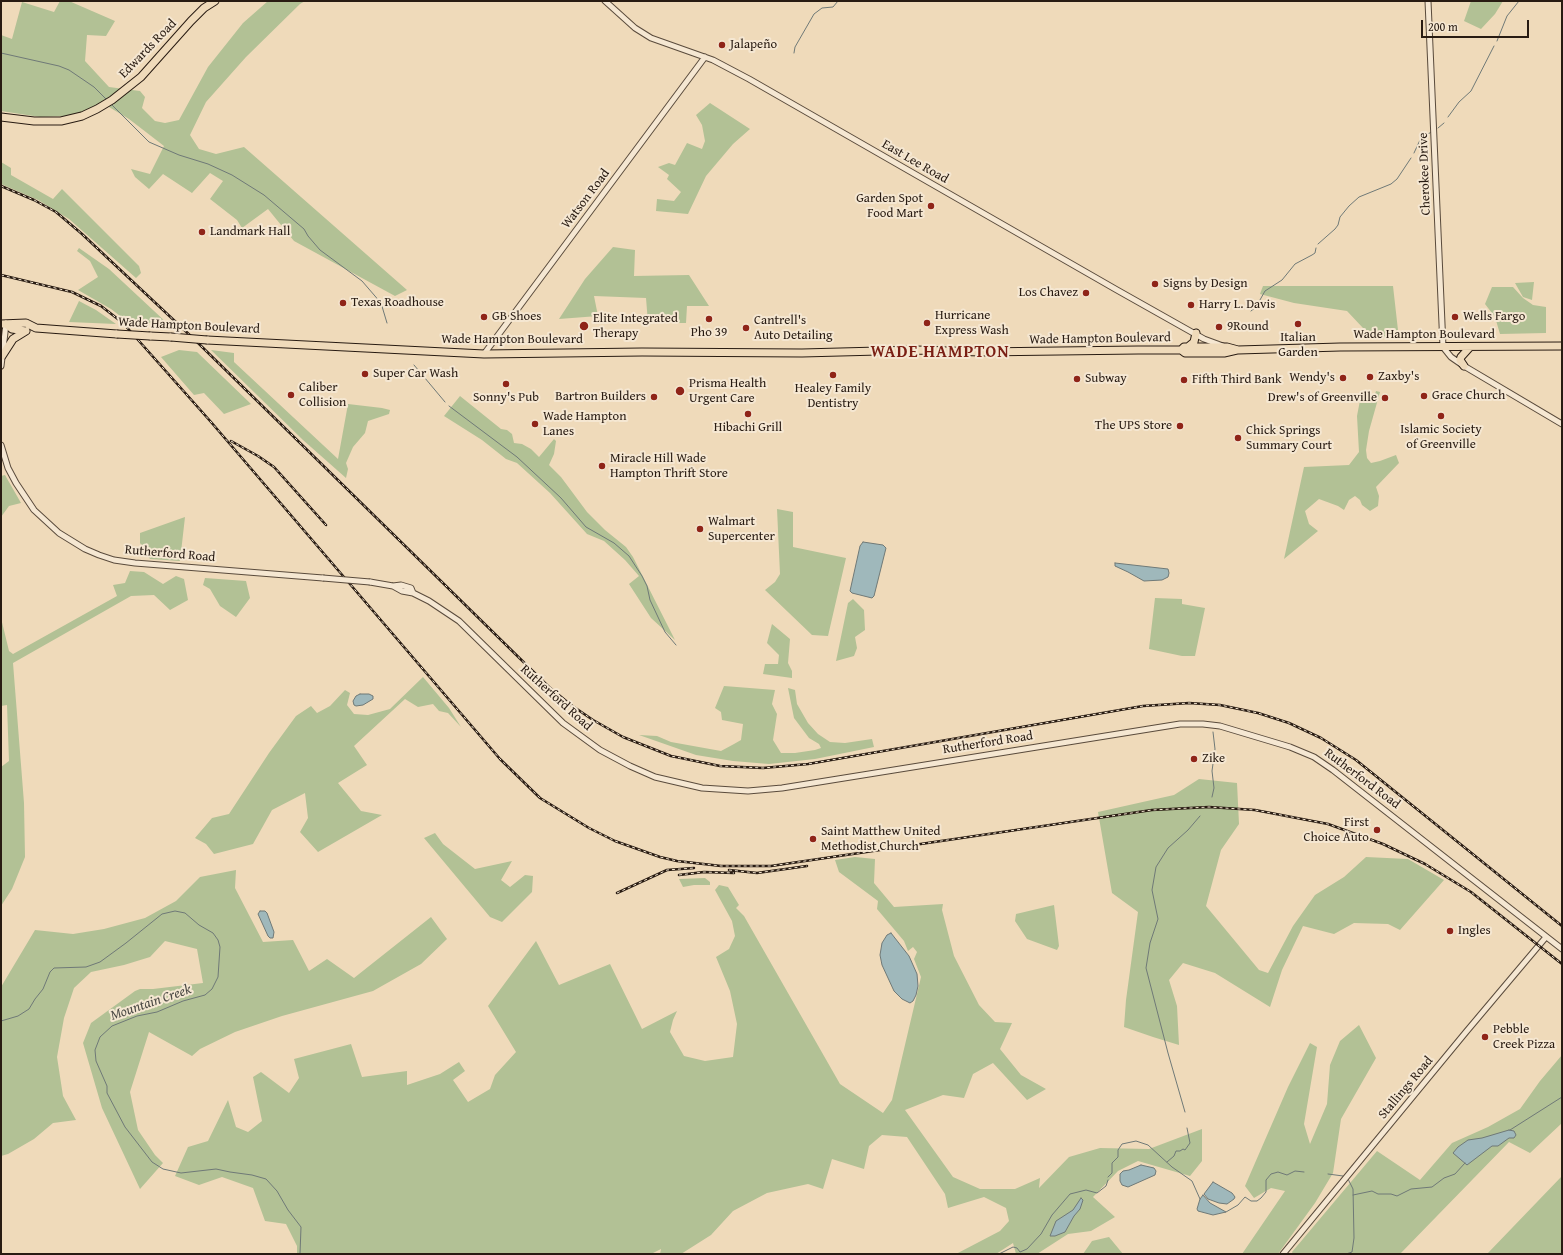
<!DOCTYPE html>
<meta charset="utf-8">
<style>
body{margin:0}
#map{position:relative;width:1563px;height:1255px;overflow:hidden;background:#efdaba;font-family:"Gentium Book Plus",serif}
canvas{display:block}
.frame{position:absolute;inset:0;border:2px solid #281b12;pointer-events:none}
.scale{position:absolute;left:1421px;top:20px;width:108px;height:18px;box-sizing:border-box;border:2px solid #281b12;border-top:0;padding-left:5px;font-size:12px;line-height:14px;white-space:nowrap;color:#281b12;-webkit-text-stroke:3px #f5e7d2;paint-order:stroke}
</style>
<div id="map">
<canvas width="1563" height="1255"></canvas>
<div class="frame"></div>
<div class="scale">200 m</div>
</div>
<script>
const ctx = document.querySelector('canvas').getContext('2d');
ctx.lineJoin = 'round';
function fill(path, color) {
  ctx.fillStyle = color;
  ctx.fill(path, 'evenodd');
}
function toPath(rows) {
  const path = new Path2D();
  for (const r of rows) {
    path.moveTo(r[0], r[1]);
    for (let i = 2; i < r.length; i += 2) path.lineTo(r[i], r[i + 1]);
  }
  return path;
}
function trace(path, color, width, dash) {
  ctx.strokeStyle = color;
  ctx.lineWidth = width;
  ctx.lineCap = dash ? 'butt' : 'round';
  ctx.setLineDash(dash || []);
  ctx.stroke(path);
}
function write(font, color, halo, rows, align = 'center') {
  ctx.font = font + ' "Gentium Book Plus",serif';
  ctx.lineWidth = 4;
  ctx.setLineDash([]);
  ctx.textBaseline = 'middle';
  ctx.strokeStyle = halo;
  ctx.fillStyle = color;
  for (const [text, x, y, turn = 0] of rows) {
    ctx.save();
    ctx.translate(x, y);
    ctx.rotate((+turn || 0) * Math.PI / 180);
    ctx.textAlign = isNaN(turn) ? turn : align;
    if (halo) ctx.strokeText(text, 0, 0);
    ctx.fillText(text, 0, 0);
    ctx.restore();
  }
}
const green = toPath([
 [60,1,69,1,115,21,106,36,87,35,85,61,109,87,140,91,145,97,142,108,155,121,165,123,179,120,208,67,243,23,268,1,305,1,300,4,246,57,206,102,190,135,199,149,216,154,244,147,407,290,395,296,294,241,268,209,242,228,237,220,210,199,223,181,210,173,192,193,163,174,149,189,135,177,131,169,150,174,164,146,129,119,109,107,104,101,85,112,66,116,40,117,1,111,1,35,12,39,22,2,54,12],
 [1471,1,1503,1,1495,14,1481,29,1464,21],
 [710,103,750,129,733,144,706,176,688,214,656,211,657,199,674,201,681,192,667,179,669,175,658,167,669,163,675,165,687,143,702,149,705,141,702,125,696,115],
 [1,162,11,168,11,175,53,199,62,189,139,266,141,273,136,278,69,219,38,200,1,184],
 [613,247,635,250,634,276,689,275,709,306,687,306,686,323,648,323,646,298,594,296,598,316,559,319,585,279],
 [79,248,109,269,168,324,128,322,111,309,78,290,98,277,90,261,77,251],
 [1534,282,1532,300,1523,297,1515,283],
 [1263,286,1393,286,1399,339,1368,337,1363,328,1347,311,1294,303,1260,294],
 [1492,287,1513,287,1523,298,1533,305,1546,307,1546,333,1500,334,1495,317,1485,304],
 [79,301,96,310,116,324,69,322],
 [179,350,197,352,251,404,224,414,204,393,194,395,161,357],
 [211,350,234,353,234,362,338,459,348,404,382,408,390,410,389,414,368,421,365,433,353,447,346,463,348,469,346,478,303,440],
 [1376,391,1380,392,1369,431,1366,450,1367,458,1371,463,1380,461,1396,455,1399,463,1376,487,1379,496,1378,506,1370,511,1362,505,1360,500,1355,496,1349,500,1344,510,1338,506,1319,499,1305,511,1309,524,1318,531,1284,559,1304,467,1349,465,1359,452,1357,416,1361,395,1375,394],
 [460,396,501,429,507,430,512,434,514,443,522,444,531,449,539,457,554,439,556,441,554,454,549,465,561,477,587,512,605,530,626,547,633,557,675,640,651,618,629,584,639,576,625,560,604,541,587,534,550,493,517,463,506,459,482,440,444,416],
 [5,475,21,503,9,506,1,517,1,476],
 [777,509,793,512,793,547,846,558,828,636,812,635,765,590,775,582,780,574],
 [185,517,180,561,150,559,140,543,140,533],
 [130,571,144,572,163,584,176,576,184,579,188,600,170,610,154,595,131,596,13,663,24,803,25,857,12,889,1,906,1,767,9,761,7,705,1,706,1,618,9,651,13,654,117,596,113,585,125,583],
 [205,578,246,581,250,598,236,617,220,606,210,589,203,585],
 [1155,598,1182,599,1182,604,1205,608,1195,656,1182,656,1149,649],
 [853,599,864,610,865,630,855,637,857,648,854,656,836,661,848,603],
 [772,624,790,639,788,663,792,671,792,678,763,674,765,664,778,664,779,655,767,643],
 [423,677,449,708,461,727,448,713,439,711,433,704,418,707,405,699,354,746,367,765,338,783,361,811,382,815,318,852,300,832,308,818,305,793,272,810,253,844,214,854,206,844,195,838,212,818,229,814,269,753,296,716,311,706,317,713,330,706,345,690,350,693,347,705,354,714,368,715,390,709],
 [724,686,775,690,772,704,777,714,773,740,781,753,795,753,815,750,821,748,819,744,809,738,794,718,788,688,795,690,797,704,808,723,818,734,830,742,845,743,872,739,874,747,815,759,769,764,733,761,696,755,639,735,657,736,671,742,721,751,734,744,741,740,743,724,722,720,721,712,715,708],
 [1199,779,1237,783,1239,824,1221,850,1206,906,1259,970,1268,973,1293,926,1315,895,1344,877,1366,857,1408,859,1444,880,1400,930,1388,924,1354,923,1334,934,1303,926,1282,970,1270,1007,1215,973,1183,963,1169,980,1177,1006,1179,1045,1153,1037,1124,1027,1126,1000,1138,912,1112,893,1098,812,1174,795],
 [435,833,443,844,475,869,512,861,501,880,510,887,525,875,533,876,532,892,502,922,490,917,424,838],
 [855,857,875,859,874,883,894,907,943,904,942,910,954,956,979,1005,995,1022,1012,1023,1000,1049,1021,1075,1046,1089,1027,1100,993,1063,973,1074,964,1098,943,1095,905,1110,953,1177,980,1189,1015,1189,1040,1178,1039,1188,1069,1157,1100,1148,1149,1149,1202,1129,1202,1161,1190,1176,1138,1161,1118,1171,1093,1197,1115,1217,1091,1231,1068,1234,1037,1254,1016,1254,1013,1243,996,1254,956,1254,1000,1231,1009,1221,1006,1208,984,1197,948,1208,945,1194,907,1137,882,1135,869,1146,864,1169,832,1159,823,1189,808,1184,767,1193,733,1211,711,1235,681,1254,660,1254,661,1249,651,1254,297,1254,297,1246,286,1224,265,1221,253,1188,222,1177,199,1185,175,1176,188,1147,208,1141,228,1100,236,1127,248,1132,262,1121,253,1077,261,1072,289,1093,299,1078,294,1059,351,1044,362,1077,407,1071,407,1085,440,1074,459,1062,465,1071,453,1080,468,1102,490,1089,495,1075,516,1052,488,1006,536,941,559,985,610,964,642,1029,677,1011,673,1020,670,1032,684,1056,705,1061,733,1057,737,1024,730,991,716,957,729,949,735,936,732,921,715,890,719,885,728,887,739,905,736,908,744,916,840,1084,883,1113,892,1100,921,977,914,959,917,952,913,947,908,951,904,941,877,909,878,901,839,872,835,860],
 [236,870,235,888,263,942,293,940,309,971,327,959,354,978,431,917,447,939,421,964,373,991,282,1016,235,1032,200,1049,192,1056,149,1032,130,1092,138,1130,155,1155,163,1163,140,1189,102,1108,83,1043,91,1023,135,991,140,989,153,989,203,983,197,949,165,941,150,957,124,965,91,972,74,988,64,1018,57,1057,63,1096,76,1120,53,1123,34,1139,8,1154,1,1156,1,987,35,930,73,934,104,929,145,918,176,901,200,877],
 [705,878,710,882,710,885,694,885,683,887,679,879],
 [1054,905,1059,946,1057,950,1027,939,1015,921,1016,914],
 [1359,1025,1376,1058,1341,1119,1333,1173,1315,1203,1278,1254,1242,1254,1285,1191,1271,1188,1254,1198,1245,1186,1288,1087,1310,1043,1317,1047,1304,1124,1310,1144,1327,1104,1330,1065,1340,1041],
 [1562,1055,1562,1123,1530,1153,1509,1142,1400,1254,1293,1254,1292,1252,1377,1151,1420,1180,1452,1143,1488,1127,1520,1109,1540,1081],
 [1562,1176,1562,1252,1560,1254,1487,1254],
 [1109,1237,1123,1254,1083,1254,1092,1241]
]);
const water = toPath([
 [863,542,883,545,886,548,874,596,872,598,852,593,850,591,860,546,863,542],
 [1115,563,1168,569,1169,573,1168,577,1162,580,1144,581,1128,572,1115,566,1115,563],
 [360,694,369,694,373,696,373,699,363,705,356,706,354,705,353,701,356,696,360,694],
 [260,911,265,911,267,913,274,932,273,938,270,938,268,936,258,914,260,911],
 [891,933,909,956,917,974,918,986,916,995,913,1001,910,1003,902,999,894,991,882,965,880,955,882,943,887,935,891,933],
 [1509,1130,1514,1131,1516,1135,1514,1138,1509,1138,1498,1146,1492,1146,1467,1165,1453,1153,1458,1147,1468,1140,1482,1138,1509,1130],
 [1141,1165,1154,1168,1156,1171,1155,1175,1128,1187,1122,1185,1120,1181,1120,1174,1123,1171,1129,1170,1141,1165],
 [1213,1182,1232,1193,1235,1197,1234,1199,1227,1204,1219,1203,1208,1199,1204,1194,1213,1182],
 [1203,1195,1210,1203,1226,1212,1213,1215,1198,1211,1197,1209,1200,1199,1203,1195],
 [1081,1198,1083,1200,1080,1209,1074,1216,1065,1232,1055,1236,1050,1236,1056,1221,1073,1210,1081,1198]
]);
const stream = toPath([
 [1497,41,1507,16,1519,1],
 [1,53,59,66,69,70,94,87,107,100],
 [794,53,795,47,814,14,822,8,833,7,838,1],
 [111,104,149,142,179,155,208,164,232,175,264,195,304,229,308,236,320,250,362,281,381,303,387,323],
 [1448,117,1459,102,1471,91,1494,46],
 [1438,128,1444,123],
 [1414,153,1420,140,1431,132],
 [1318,244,1335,229,1338,225,1340,217,1349,206,1359,197,1391,184,1397,179,1411,158],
 [1251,311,1256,307,1265,291,1282,280,1295,264,1312,255,1315,253,1316,248],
 [414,365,445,402],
 [449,406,517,457,561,498,586,527,614,543,629,556,642,576,647,586,650,600,665,632,676,645],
 [1212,797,1214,788,1212,771,1215,749,1213,732],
 [1,1021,18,1016,29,1009,35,999,43,989,50,972,54,968,86,967,100,962,126,943,162,914,175,911,185,913,199,925,213,933,218,940,220,947,218,977,212,989,205,995,183,1001,157,1012,137,1016,112,1026,100,1037,95,1050,96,1061,107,1086,107,1093,125,1127,152,1162,163,1169,181,1173,216,1169,230,1172,252,1175,266,1179,277,1191,288,1210,301,1227,300,1254],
 [1185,1112,1168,1053,1146,968,1150,943,1158,919,1152,890,1156,867,1168,848,1188,830,1200,816],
 [1510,1130,1562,1097],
 [1167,1162,1174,1156,1176,1151,1180,1151,1183,1149,1185,1150,1190,1143,1187,1128],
 [1328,1174,1343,1176],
 [1108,1177,1112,1173,1112,1163,1118,1157,1118,1150,1122,1144,1136,1141,1148,1145,1172,1167,1192,1181,1200,1199],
 [1353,1195,1372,1191,1378,1194,1391,1194,1397,1196,1411,1189,1432,1187,1444,1178,1455,1174,1465,1163],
 [1226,1212,1238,1205,1245,1197,1251,1201,1257,1201,1261,1198,1266,1192,1266,1180,1271,1174,1278,1172,1287,1175,1295,1171,1304,1172],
 [999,1254,1013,1247,1017,1248,1020,1252,1027,1249,1041,1234,1052,1215,1070,1194,1086,1190,1097,1193,1106,1186,1108,1180],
 [1346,1254,1352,1252,1354,1238,1353,1189,1348,1179]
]);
const minor = toPath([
 [605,1,635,28,651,38,713,60,749,79,1117,290,1204,339,1223,346],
 [1428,1,1443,347,1451,357,1464,366,1562,424],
 [484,354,705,57],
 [1,366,6,324],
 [1,445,8,468,16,483,34,510,59,533,85,549,99,555,114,560,135,563,323,578],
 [370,582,393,586,401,585,411,588,413,593],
 [393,586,402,591,413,593,429,601,459,621,563,723,600,750,630,766,655,777,702,788,748,791,782,788,1180,724,1203,724,1220,726,1290,747,1314,757,1333,770,1562,949],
 [1283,1254,1466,1032,1546,937]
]);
const major = toPath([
 [1,117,34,121,61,121,82,116,97,109,112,100,141,77,191,21,204,8,215,1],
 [1,324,26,323,36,328,117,334],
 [6,324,12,329,26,331],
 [150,336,171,337],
 [207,340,484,354,642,352,802,353,917,350,980,352,1138,350,1181,350,1184,347,1227,347,1238,350,1340,347,1562,346],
 [1188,347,1194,342,1196,333],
 [1181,350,1185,353,1224,353,1237,350],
 [2,356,13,339,26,331],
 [1464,366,1460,360,1461,357,1470,347]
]);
const rail = toPath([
 [1,186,34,200,56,212,82,234,195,340,549,687,571,705,593,720,623,737,671,756,720,766,763,768,808,764,1143,706,1189,703,1220,705,1258,713,1289,723,1321,738,1356,760,1562,926],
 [1,275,72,292,101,306,123,323,211,422,500,759,540,798,589,828,615,841,660,857,677,861,721,866,771,866,1152,810,1209,807,1255,810,1328,824,1383,844,1425,864,1471,892,1562,964],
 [231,441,258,456,274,467,326,525],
 [729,870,757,873,807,866],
 [679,875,704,872,734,873],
 [617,893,667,870,694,868]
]);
const minorBridge = toPath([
 [323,578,370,582]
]);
const majorBridge = toPath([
 [117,334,150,336],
 [171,337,207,340]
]);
const markers = [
 [722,45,4,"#8f2418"],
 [931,206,4,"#8f2418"],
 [202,232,4,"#8f2418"],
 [1155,284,4,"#8f2418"],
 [1086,293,4,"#8f2418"],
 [343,303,4,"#8f2418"],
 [1191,305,4,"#8f2418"],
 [484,317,4,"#8f2418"],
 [1455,317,4,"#8f2418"],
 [709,319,4,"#8f2418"],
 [927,323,4,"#8f2418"],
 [1298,324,4,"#8f2418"],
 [584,326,5,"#8f2418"],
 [1219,327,4,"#8f2418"],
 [746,328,4,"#8f2418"],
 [365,374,4,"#8f2418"],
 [833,375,4,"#8f2418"],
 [1370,377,4,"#8f2418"],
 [1343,378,4,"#8f2418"],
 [1077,379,4,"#8f2418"],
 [1184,380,4,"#8f2418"],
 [506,384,4,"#8f2418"],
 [680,391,5,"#8f2418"],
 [291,395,4,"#8f2418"],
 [1424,396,4,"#8f2418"],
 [654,397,4,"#8f2418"],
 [1385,398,4,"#8f2418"],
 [748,414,4,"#8f2418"],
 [1441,416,4,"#8f2418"],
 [535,424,4,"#8f2418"],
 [1180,426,4,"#8f2418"],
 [1238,438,4,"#8f2418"],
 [602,466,4,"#8f2418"],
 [700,529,4,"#8f2418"],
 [1194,759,4,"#8f2418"],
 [1377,830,4,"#8f2418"],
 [813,839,4,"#8f2418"],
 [1450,931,4,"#8f2418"],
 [1485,1037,4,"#8f2418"]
];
const poiNames = [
 ["Jalapeño",730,45],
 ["Garden Spot",923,199,"right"],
 ["Food Mart",923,214,"right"],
 ["Landmark Hall",210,232],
 ["Signs by Design",1163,284],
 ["Los Chavez",1078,293,"right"],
 ["Texas Roadhouse",351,303],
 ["Harry L. Davis",1199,305],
 ["Hurricane",935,316],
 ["Express Wash",935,331],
 ["GB Shoes",492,317],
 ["Wells Fargo",1463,317],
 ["Elite Integrated",593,319],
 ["Therapy",593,334],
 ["Cantrell's",754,321],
 ["Auto Detailing",754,336],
 ["9Round",1227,327],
 ["Pho 39",709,333,"center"],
 ["Italian",1298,338,"center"],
 ["Garden",1298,353,"center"],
 ["Super Car Wash",373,374],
 ["Zaxby's",1378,377],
 ["Wendy's",1335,378,"right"],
 ["Subway",1085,379],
 ["Fifth Third Bank",1192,380],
 ["Prisma Health",689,384],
 ["Urgent Care",689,399],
 ["Caliber",299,388],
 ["Collision",299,403],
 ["Healey Family",833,389,"center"],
 ["Dentistry",833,404,"center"],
 ["Grace Church",1432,396],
 ["Bartron Builders",646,397,"right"],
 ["Sonny's Pub",506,398,"center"],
 ["Drew's of Greenville",1377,398,"right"],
 ["Wade Hampton",543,417],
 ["Lanes",543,432],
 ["The UPS Store",1172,426,"right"],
 ["Hibachi Grill",748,428,"center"],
 ["Islamic Society",1441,430,"center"],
 ["of Greenville",1441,445,"center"],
 ["Chick Springs",1246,431],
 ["Summary Court",1246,446],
 ["Miracle Hill Wade",610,459],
 ["Hampton Thrift Store",610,474],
 ["Walmart",708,522],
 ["Supercenter",708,537],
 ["Zike",1202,759],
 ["First",1369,823,"right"],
 ["Choice Auto",1369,838,"right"],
 ["Saint Matthew United",821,832],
 ["Methodist Church",821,847],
 ["Ingles",1458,931],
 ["Pebble",1493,1030],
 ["Creek Pizza",1493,1045]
];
const streetNames = [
 ["Edwards Road",148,49,-46],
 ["East Lee Road",915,162,30],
 ["Cherokee Drive",1425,174,-92],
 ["Watson Road",586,199,-53],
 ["Wade Hampton Boulevard",189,326,3],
 ["Wade Hampton Boulevard",1424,335],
 ["Wade Hampton Boulevard",1100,339,-1],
 ["Wade Hampton Boulevard",512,340],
 ["Rutherford Road",170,554,5],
 ["Rutherford Road",556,698,42],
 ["Rutherford Road",988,743,-9],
 ["Rutherford Road",1362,779,37],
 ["Stallings Road",1406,1088,-50]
];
const waterNames = [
 ["Mountain Creek",151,1003,-19]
];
const districtNames = [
 ["WADE HAMPTON",940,353]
];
fill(green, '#b2c195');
fill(water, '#9fb8bb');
trace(water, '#6f7977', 1);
trace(stream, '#6f7977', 1);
trace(minor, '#5a4b3c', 7);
trace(major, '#281b12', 9);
trace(minor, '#f5e7d2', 5);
trace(major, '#efdaba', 7);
trace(rail, '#281b12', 2.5);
trace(rail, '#f5e7d2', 1, [3]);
trace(minorBridge, '#5a4b3c', 7, []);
trace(majorBridge, '#281b12', 9, []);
trace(minorBridge, '#f5e7d2', 5);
trace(majorBridge, '#efdaba', 7);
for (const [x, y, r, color] of markers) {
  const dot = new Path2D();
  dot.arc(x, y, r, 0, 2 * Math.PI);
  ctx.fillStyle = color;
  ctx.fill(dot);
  trace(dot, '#f5e7d2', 1.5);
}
write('13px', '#281b12', '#f5e7d2', poiNames, 'left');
write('13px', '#281b12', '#f5e7d2', streetNames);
write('italic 14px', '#4c4a45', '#f5e7d2', waterNames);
ctx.letterSpacing = '1px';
write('bold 17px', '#7a1f14', '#f5e7d2', districtNames);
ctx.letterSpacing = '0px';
</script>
